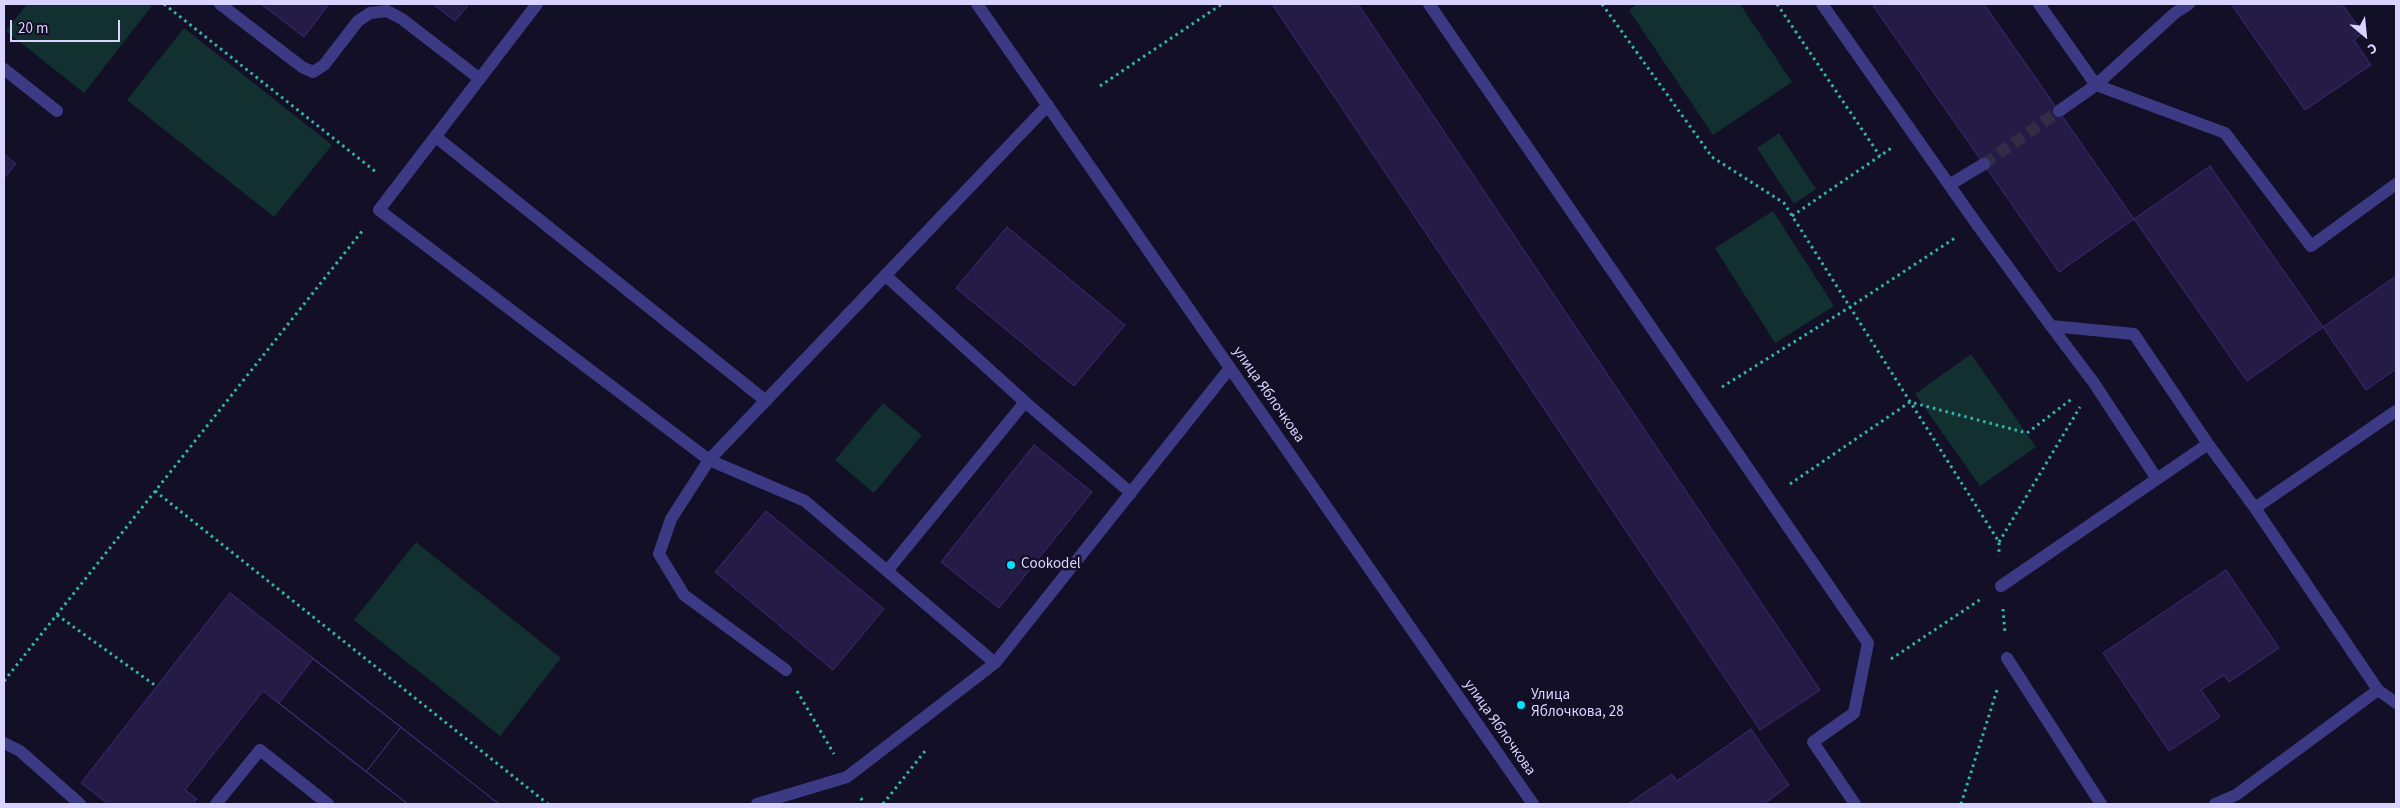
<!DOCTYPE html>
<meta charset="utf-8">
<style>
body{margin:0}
#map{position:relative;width:2400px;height:808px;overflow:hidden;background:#130f26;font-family:"Source Sans 3",sans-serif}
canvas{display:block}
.frame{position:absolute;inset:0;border:5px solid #d9d4ff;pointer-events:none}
.north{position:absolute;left:2340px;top:10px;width:50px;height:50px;-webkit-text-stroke:4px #130f26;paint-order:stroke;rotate:152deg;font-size:14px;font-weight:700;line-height:20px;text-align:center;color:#d9d4ff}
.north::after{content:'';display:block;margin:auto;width:18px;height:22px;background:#d9d4ff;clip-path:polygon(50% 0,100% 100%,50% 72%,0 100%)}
.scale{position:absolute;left:10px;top:20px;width:110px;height:22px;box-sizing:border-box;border:2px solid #d9d4ff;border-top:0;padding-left:6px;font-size:15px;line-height:18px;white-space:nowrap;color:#d9d4ff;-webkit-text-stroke:4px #130f26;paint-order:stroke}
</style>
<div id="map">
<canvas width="2400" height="808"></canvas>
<div class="frame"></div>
<div class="north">С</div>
<div class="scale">20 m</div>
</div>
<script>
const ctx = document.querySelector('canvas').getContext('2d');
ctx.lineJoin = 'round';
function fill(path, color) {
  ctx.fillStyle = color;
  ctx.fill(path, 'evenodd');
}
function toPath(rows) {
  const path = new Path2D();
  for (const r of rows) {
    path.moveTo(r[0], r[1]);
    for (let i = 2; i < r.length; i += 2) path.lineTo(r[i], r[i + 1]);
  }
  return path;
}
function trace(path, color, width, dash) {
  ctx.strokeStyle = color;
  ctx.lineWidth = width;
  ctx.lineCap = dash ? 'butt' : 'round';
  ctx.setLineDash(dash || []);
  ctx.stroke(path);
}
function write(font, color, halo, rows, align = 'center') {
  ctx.font = font + ' "Source Sans 3",sans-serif';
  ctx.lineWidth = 5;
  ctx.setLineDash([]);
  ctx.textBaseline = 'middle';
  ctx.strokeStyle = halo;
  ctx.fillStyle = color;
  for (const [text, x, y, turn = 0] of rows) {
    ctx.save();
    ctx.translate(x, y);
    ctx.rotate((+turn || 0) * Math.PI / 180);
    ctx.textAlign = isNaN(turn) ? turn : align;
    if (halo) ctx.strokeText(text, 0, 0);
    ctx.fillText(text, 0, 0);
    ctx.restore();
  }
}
const green = toPath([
 [27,4,149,4,152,6,84,93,6,31],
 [1637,4,1740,4,1792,82,1713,135,1629,10],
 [184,28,332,145,274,217,127,100],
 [1779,133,1816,189,1794,204,1757,148],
 [1773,211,1834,306,1775,343,1715,248],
 [1971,354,2036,447,1980,486,1915,394],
 [883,403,922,435,874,493,835,460],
 [416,542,561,658,500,736,354,620]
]);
const building = toPath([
 [261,4,329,4,304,37,261,4],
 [433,4,469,4,455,21,433,4],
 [1272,4,1358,4,1820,690,1760,730,1272,4],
 [1872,4,1984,4,2134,219,2059,272,1872,4],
 [2231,4,2342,4,2363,33,2354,40,2371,65,2305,110,2231,4],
 [4,154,16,164,4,178,4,154],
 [2210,166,2323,327,2247,381,2134,219,2210,166],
 [1007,227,1125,325,1074,386,956,288,1007,227],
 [2396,276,2396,369,2366,390,2323,327,2396,276],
 [1034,445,1092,492,999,608,941,562,1034,445],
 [766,511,884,609,833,670,715,572,766,511],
 [2226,570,2279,648,2229,682,2224,675,2201,690,2220,717,2169,751,2103,653,2226,570],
 [230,593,401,727,366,772,263,691,185,790,197,799,193,804,108,804,81,783,230,593],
 [313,659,499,804,408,804,279,703,313,659],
 [401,727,499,804,408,804,366,772,401,727],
 [1751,729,1789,785,1764,804,1628,804,1672,774,1677,781,1751,729]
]);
const minorTunnel = toPath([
 [1984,164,2059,111]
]);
const path = toPath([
 [164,4,376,172],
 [1602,4,1712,157,1784,203,1999,542,1999,556],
 [1777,4,1880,156],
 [1100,86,1222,4],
 [1792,216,1893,147],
 [1722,387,1850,307,1955,238],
 [1790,484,1910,402,2027,433,2073,398],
 [155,491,548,804],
 [1999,542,2080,407],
 [2003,609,2005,633],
 [57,615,156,686],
 [1891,659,1981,599],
 [4,681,363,230],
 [797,691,834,754],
 [861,798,864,804],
 [883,804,925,751],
 [1961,804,1997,690]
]);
const minor = toPath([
 [220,4,302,67,313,72,324,65,358,21,370,13,387,11,402,19,480,79],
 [537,4,379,210,709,460,805,501,995,663,1230,368],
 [977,4,1533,804],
 [1429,4,1868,643,1854,713,1813,742,1855,804],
 [1822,4,1976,223,2051,326,2134,334,2208,444],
 [2039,4,2096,85,2175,13,2189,4],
 [4,69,57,111],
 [2059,111,2096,85,2225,133,2311,246,2396,184],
 [436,137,766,401],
 [1949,185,1984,164],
 [885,275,1025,402],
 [2051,326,2094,383,2157,479],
 [2255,508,2396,411],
 [887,571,1025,402,1131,493],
 [2001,586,2208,444,2255,508,2378,690,2236,795,2215,804],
 [2007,658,2101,804],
 [786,670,684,595,659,554,671,519,709,460,1048,105],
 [2378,690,2396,703],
 [4,743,20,751,80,804],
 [216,804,260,750,328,804],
 [757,804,847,777,995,663]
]);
const markers = [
 [1011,565,5,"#00e5ff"],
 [1521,705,5,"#00e5ff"]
];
const streetNames = [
 ["улица Яблочкова",1268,395,55],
 ["улица Яблочкова",1499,728,55]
];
const poiNames = [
 ["Cookodel",1021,565],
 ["Улица",1531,696],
 ["Яблочкова, 28",1531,713]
];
fill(green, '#12302f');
fill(building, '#241b47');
trace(building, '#3b2d73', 1);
trace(minorTunnel, '#312d47', 12, [12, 6]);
trace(path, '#2fb8b0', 3, [2.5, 4]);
trace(minor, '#3d3a85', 12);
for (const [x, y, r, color] of markers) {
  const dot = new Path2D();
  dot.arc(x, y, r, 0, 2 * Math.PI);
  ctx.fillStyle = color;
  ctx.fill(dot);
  trace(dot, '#130f26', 2);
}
write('15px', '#d9d4ff', '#130f26', streetNames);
write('15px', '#d9d4ff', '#130f26', poiNames, 'left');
</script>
